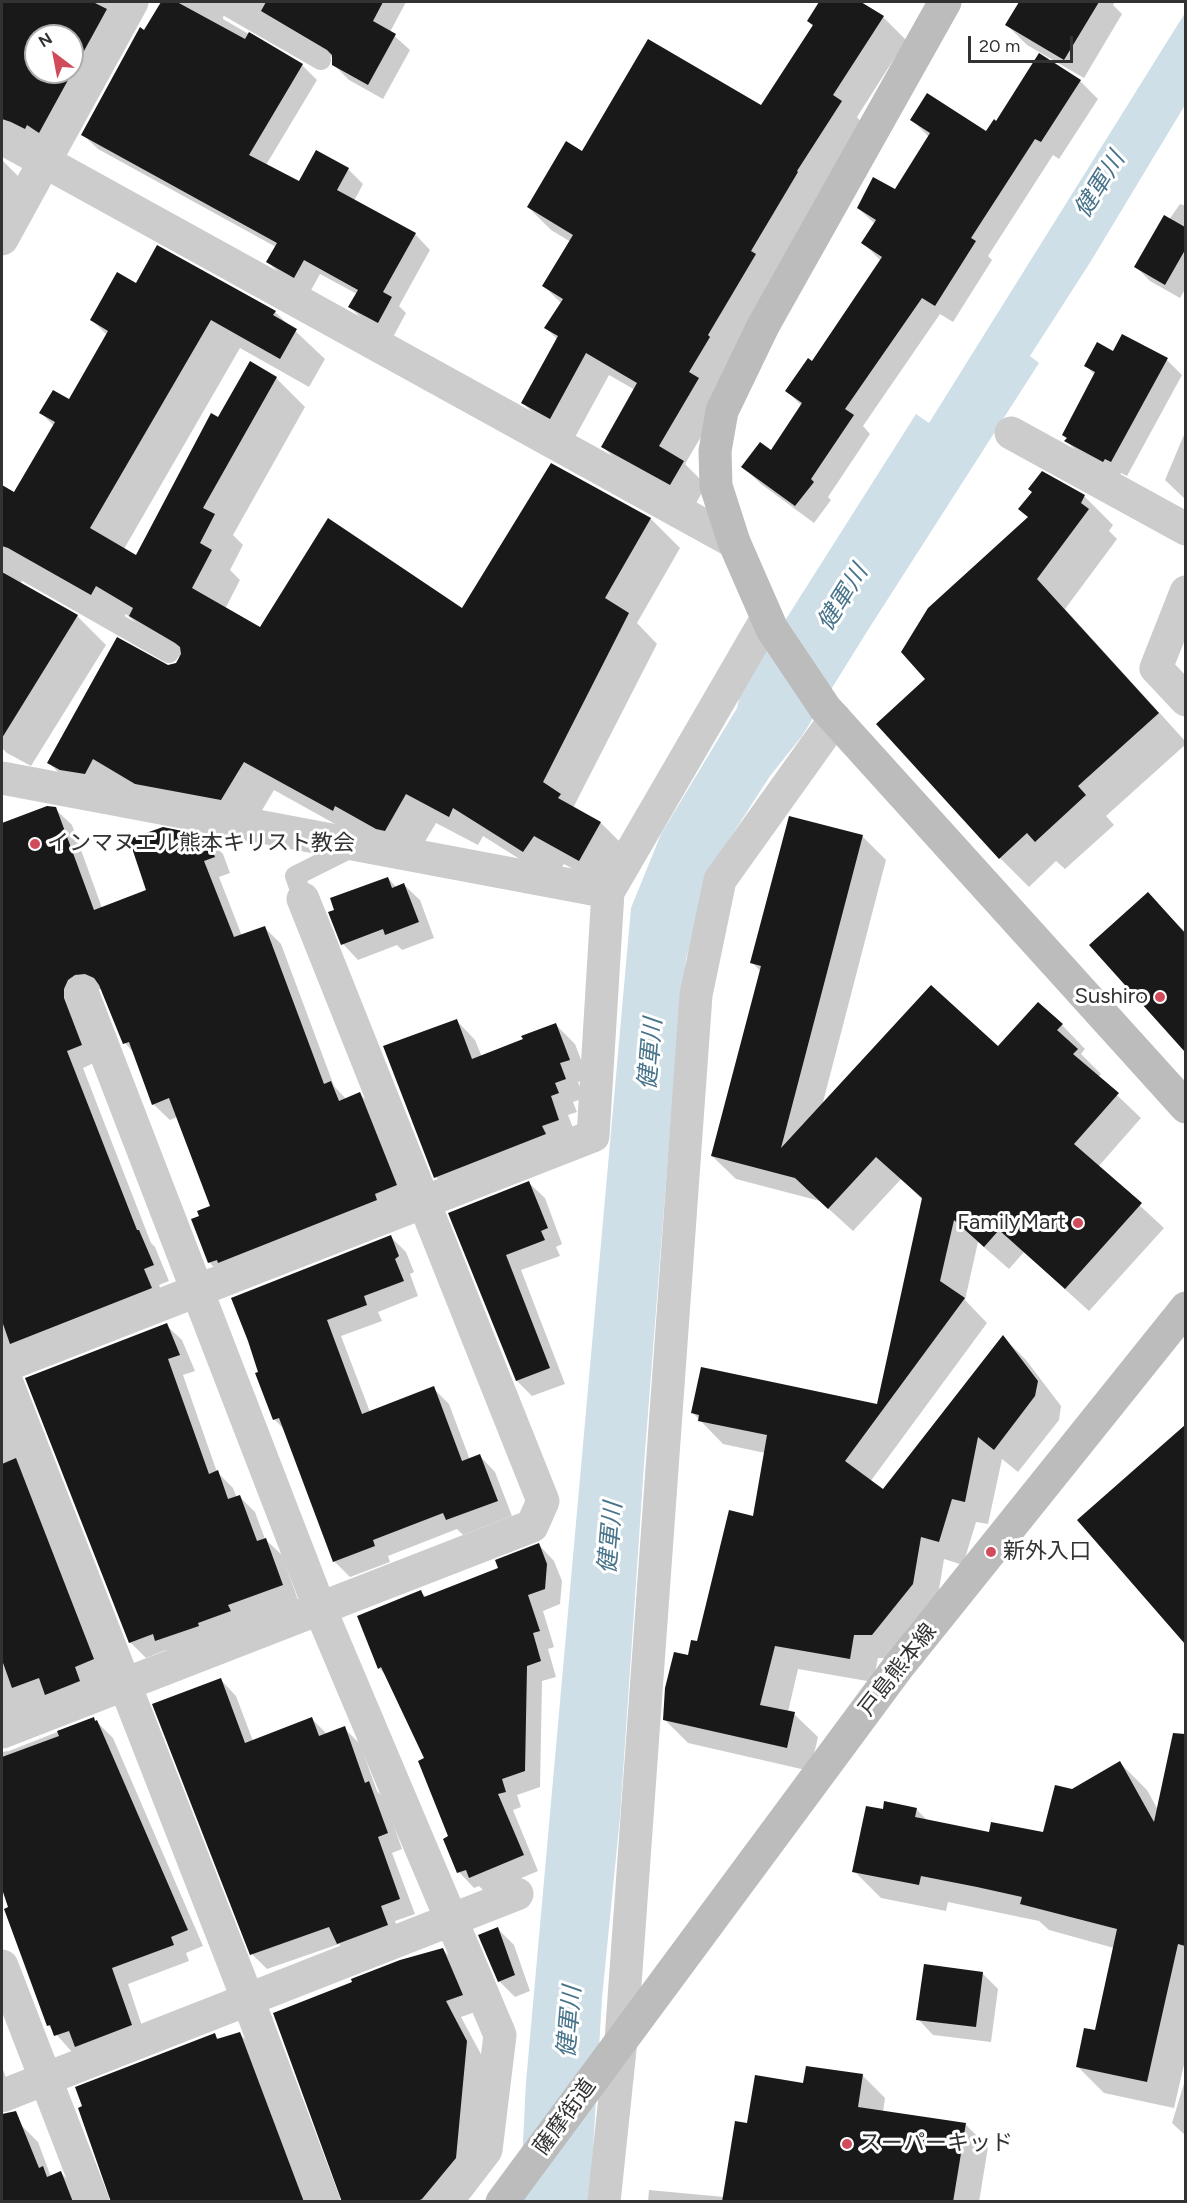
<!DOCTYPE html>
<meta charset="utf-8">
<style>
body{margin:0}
#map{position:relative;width:1187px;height:2203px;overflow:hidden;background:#fff;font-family:Figtree,sans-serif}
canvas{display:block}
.frame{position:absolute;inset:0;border:3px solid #323232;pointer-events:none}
.north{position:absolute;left:24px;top:24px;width:60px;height:60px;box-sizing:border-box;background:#fff;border:2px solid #adadad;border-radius:50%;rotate:328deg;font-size:16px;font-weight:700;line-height:24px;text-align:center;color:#323232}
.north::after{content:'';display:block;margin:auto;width:21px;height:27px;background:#d14b5b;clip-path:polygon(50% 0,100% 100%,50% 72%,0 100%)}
.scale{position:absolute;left:968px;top:36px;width:105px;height:27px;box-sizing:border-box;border:3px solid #323232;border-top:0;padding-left:8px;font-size:18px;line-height:21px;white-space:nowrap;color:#323232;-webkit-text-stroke:4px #fff;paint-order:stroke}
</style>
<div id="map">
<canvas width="1187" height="2203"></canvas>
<div class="frame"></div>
<div class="north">N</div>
<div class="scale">20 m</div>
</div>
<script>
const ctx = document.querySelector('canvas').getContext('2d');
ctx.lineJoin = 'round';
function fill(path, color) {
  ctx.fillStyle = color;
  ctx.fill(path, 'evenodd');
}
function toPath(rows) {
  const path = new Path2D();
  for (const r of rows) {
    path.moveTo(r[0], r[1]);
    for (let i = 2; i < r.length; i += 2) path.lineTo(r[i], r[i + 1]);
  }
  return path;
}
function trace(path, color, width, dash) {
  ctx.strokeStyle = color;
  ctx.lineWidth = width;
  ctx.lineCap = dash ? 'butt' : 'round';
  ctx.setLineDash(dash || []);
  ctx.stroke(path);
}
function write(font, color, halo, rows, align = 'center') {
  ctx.font = font + ' Figtree,"Noto Sans JP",sans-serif';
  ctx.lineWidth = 6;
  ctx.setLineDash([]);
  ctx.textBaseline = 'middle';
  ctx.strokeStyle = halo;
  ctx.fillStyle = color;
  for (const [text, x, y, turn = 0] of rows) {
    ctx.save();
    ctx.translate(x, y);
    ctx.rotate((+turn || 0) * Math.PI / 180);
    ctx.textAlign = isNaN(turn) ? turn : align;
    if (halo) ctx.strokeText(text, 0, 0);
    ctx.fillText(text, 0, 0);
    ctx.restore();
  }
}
const water = toPath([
 [1185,13,1185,105,1091,261,1030,356,1039,363,868,630,802,736,770,776,712,866,686,959,671,1118,644,1465,620,1817,602,1998,590,2201,520,2202,526,2082,631,908,661,834,737,708,741,690,916,414,929,423]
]);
const shadow = toPath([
 [2,2,121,2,54,147,2,143],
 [36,36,72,36,72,72,36,72],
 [162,2,406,2,390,32,410,50,383,99,349,80,333,64,333,58,243,6,224,12,223,19,302,65,317,80,266,165,300,183,348,169,363,184,354,201,415,234,430,250,399,306,406,313,393,337,365,322,350,307,357,294,320,274,310,292,283,277,268,262,276,247,98,149,82,134],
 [821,2,858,2,883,17,906,40,857,117,864,125,721,403,685,464,706,485,694,507,626,470,603,447,635,390,609,375,573,441,546,426,523,403,558,340,546,328,562,304,544,286,571,242,551,230,528,207,582,153,762,107,814,27,808,21],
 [1021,2,1115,2,1113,5,1122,14,1084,78,1027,45,1007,25],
 [1080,81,1098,99,1059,159,1053,155,988,256,992,260,953,322,940,314,863,426,870,434,828,497,831,500,814,523,761,484,743,467,771,452,802,406,787,391,812,363,881,261,863,243,875,224,858,208,895,191,929,137,912,120,987,133,996,123],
 [2,160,19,177,2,206],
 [1180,204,1186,206,1186,288,1180,298,1150,281,1136,267],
 [136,285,275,312,325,359,309,387,240,348,124,549,137,557,218,420,276,378,305,407,233,535,243,545,230,570,240,580,225,609,261,629,462,610,552,465,651,519,680,548,637,623,657,644,573,808,601,823,630,852,609,889,564,864,553,880,483,836,478,845,436,823,414,860,362,839,274,790,251,829,78,792,49,763,168,667,176,664,181,658,160,645,126,614,120,623,26,576,20,584,77,616,106,645,31,766,7,753,2,748,2,486,14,493,54,426,41,413,70,401,107,335,92,320],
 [1114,353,1167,360,1182,375,1127,476,1121,473,1119,477,1082,456,1066,441,1068,439,1063,435,1095,375,1086,366],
 [1186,430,1186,500,1165,480],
 [1084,496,1113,525,1109,531,1117,539,1065,609,1186,742,1186,744,1106,816,1114,825,1065,869,1056,861,1029,887,1000,858,927,679],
 [55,809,72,825,102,908,148,891,206,837,223,854,230,873,219,877,242,936,265,928,281,944,334,1086,347,1100,360,1094,376,1110,412,1202,225,1279,209,1262,201,1216,212,1207,177,1117,170,1120,153,1104,134,1053,125,1043,103,989,91,990,98,1061,83,1068,151,1243,155,1247,169,1281,159,1285,167,1304,2,1375,2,1117,11,1114,2,1091,2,882,9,880,2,861,2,848,18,818],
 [790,818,863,837,886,860,822,1106,1062,1025,1085,1049,1081,1054,1101,1074,1098,1077,1141,1118,1098,1167,1164,1228,1089,1311,1024,1252,1009,1269,978,1242,965,1300,987,1323,870,1482,883,1492,1003,1337,1026,1360,1061,1406,1059,1420,1018,1472,1002,1459,988,1524,976,1522,963,1565,944,1559,936,1608,896,1658,878,1658,873,1682,798,1669,788,1712,794,1714,818,1737,810,1771,688,1743,664,1719,689,1657,698,1643,754,1518,765,1453,723,1444,693,1413,878,1406,923,1200,901,1179,853,1231,820,1201,736,1179,712,1156,761,972,752,962],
 [388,878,397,888,404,885,420,900,434,938,402,950,397,945,358,960,343,944],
 [1148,894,1186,933,1186,1050,1091,946],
 [457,1021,475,1040,482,1057,524,1040,556,1025,575,1044,588,1078,578,1082,584,1098,573,1102,577,1112,568,1115,577,1138,454,1196,436,1177],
 [529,1183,545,1198,562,1244,556,1247,560,1256,521,1270,565,1384,532,1396,517,1381,450,1214],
 [391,1237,406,1252,414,1272,410,1274,418,1296,378,1312,382,1321,341,1336,370,1412,433,1388,449,1404,470,1460,480,1456,495,1472,512,1516,463,1535,457,1529,388,1556,390,1562,350,1577,334,1561,285,1430,274,1419,257,1374],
 [166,1325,182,1340,195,1371,183,1375,217,1472,233,1488,237,1498,240,1497,255,1512,265,1539,282,1555,298,1600,172,1656,166,1650,146,1658,130,1642],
 [2,1398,109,1675,2,1740],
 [1186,1427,1186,1642,1079,1520],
 [539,1545,554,1561,562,1581,560,1604,543,1611,554,1647,548,1649,556,1677,542,1681,540,1787,517,1795,521,1807,513,1810,538,1871,486,1893,479,1886,474,1888,459,1872,445,1840,450,1837,426,1759,385,1674,379,1668,421,1592,427,1598,500,1569],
 [221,1680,236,1696,253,1741,312,1719,327,1734,344,1728,360,1744,377,1791,384,1798,402,1849,392,1853,415,1914,395,1921,402,1940,354,1959,339,1944,267,1969,252,1954],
 [93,1718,113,1738,203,1946,186,1953,189,1961,128,1984,147,2041,72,2052,48,2025,2,1884,2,1752,9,1751],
 [1120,1763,1147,1790,1158,1810,1165,1778,1186,1782,1186,2056,1174,2108,1104,2093,1077,2066,1096,2032,1114,1948,1049,1930,1039,1921,948,1902,946,1911,881,1898,854,1871,884,1811,916,1809,928,1821,990,1834,1044,1834,1072,1791],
 [498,1929,514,1945,530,1991,515,1997,499,1981],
 [442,1949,459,1966,478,2011,461,2017,483,2058,472,2175,449,2202,344,2202],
 [982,1973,998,1989,991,2042,933,2035,918,2019],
 [240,2034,256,2050,313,2202,113,2202,214,2035,220,2040],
 [2,2067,12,2094,2,2104],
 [862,2075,885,2098,883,2112,965,2124,988,2147,979,2202,648,2202,649,2190,724,2197,749,2125,804,2084],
 [1186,2077,1186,2136,1172,2123],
 [10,2114,38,2142,51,2177,61,2173,77,2189,82,2202,2,2202,2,2116]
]);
const building = toPath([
 [2,2,93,2,107,9,39,133,27,125,25,129,11,122,2,119],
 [36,36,72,36,72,72,36,72],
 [161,2,177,2,245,39,249,32,303,64,249,155,299,181,316,150,349,168,337,190,416,233,383,292,392,297,378,323,348,307,358,290,304,260,294,278,266,262,277,243,81,135,140,27,144,30],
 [266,2,383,2,373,21,396,34,368,85,332,65,332,55,327,50,261,11],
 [819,2,861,2,884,16,833,95,842,101,797,171,798,172,751,251,756,254,708,335,710,337,689,372,699,378,659,446,684,461,670,485,601,447,637,383,586,353,550,419,521,403,558,336,544,328,563,299,542,286,573,235,527,207,566,141,582,151,648,39,761,105,813,25,807,21],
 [1019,2,1099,2,1064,60,1005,25],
 [1039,53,1081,80,1041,142,1035,139,971,238,976,241,935,306,922,298,845,409,854,415,811,479,814,482,795,506,741,467,760,442,771,450,802,403,785,391,808,358,812,361,882,257,861,243,876,220,857,208,873,177,895,189,930,133,910,120,927,93,986,131,994,119,996,121],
 [1164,215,1185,227,1185,250,1165,285,1134,267],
 [157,245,276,311,273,315,297,329,280,359,211,320,90,528,136,555,211,413,218,417,250,361,277,377,203,508,215,514,200,543,212,550,192,588,260,627,328,518,462,608,551,463,651,518,605,598,629,613,543,782,561,794,558,798,601,822,579,861,534,836,523,852,453,808,449,817,406,794,385,831,376,829,335,806,333,811,244,762,221,800,135,784,93,759,85,774,60,770,47,763,117,637,168,665,176,663,181,654,180,647,175,643,129,616,133,608,96,586,91,595,8,548,2,546,2,485,14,492,55,422,39,413,53,390,69,399,108,331,90,320,117,272,136,283],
 [1122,334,1168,358,1111,462,1105,459,1103,462,1064,441,1067,438,1062,435,1095,372,1084,366,1097,342,1113,351],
 [1042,471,1085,495,1081,503,1089,509,1037,579,1159,713,1078,786,1086,795,1035,842,1027,833,999,859,876,724,925,679,901,652,928,608,1028,517,1018,509,1032,492,1028,489],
 [2,572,78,615,2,738],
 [47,806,56,807,94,910,146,890,129,839,163,827,207,836,215,857,204,861,234,937,265,926,324,1084,331,1081,339,1101,360,1092,397,1185,375,1194,377,1200,218,1263,217,1260,208,1263,191,1219,199,1216,197,1211,210,1206,169,1098,152,1105,129,1042,123,1044,99,985,94,978,85,974,75,975,68,980,64,989,64,998,82,1045,67,1051,137,1230,139,1230,154,1265,144,1269,152,1288,10,1344,2,1321,2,823],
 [789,816,863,835,781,1148,931,985,998,1046,1038,1002,1063,1024,1057,1030,1078,1049,1073,1054,1119,1093,1074,1144,1142,1203,1065,1289,999,1230,984,1247,954,1220,940,1281,965,1298,845,1461,883,1489,1003,1335,1038,1381,1035,1396,994,1450,978,1437,965,1502,952,1499,939,1542,921,1537,913,1584,872,1635,854,1635,850,1659,775,1646,760,1705,795,1712,787,1748,663,1720,665,1688,674,1652,688,1655,691,1640,697,1641,729,1510,753,1516,767,1435,698,1421,699,1415,691,1413,701,1367,877,1404,922,1198,876,1157,828,1209,795,1178,711,1156,761,966,750,963],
 [388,877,392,888,404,883,419,922,385,935,383,929,341,945,328,912,334,910,330,898],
 [1148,892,1185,933,1185,1052,1089,945],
 [457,1019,472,1059,523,1039,521,1036,556,1023,570,1060,560,1063,566,1079,555,1083,559,1093,551,1096,559,1120,542,1126,546,1134,434,1178,383,1046],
 [529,1181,548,1228,541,1231,545,1240,506,1255,550,1368,516,1381,448,1213],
 [391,1235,399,1256,395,1259,404,1281,364,1296,367,1305,327,1320,362,1414,434,1386,462,1461,480,1454,498,1501,446,1520,443,1513,373,1540,375,1546,333,1562,279,1418,273,1420,255,1373,258,1372,248,1341,231,1298],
 [167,1323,180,1355,168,1359,209,1474,218,1470,228,1499,240,1495,257,1541,266,1538,283,1585,228,1605,231,1611,198,1623,199,1626,155,1641,153,1634,129,1643,25,1378],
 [1185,1425,1185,1644,1077,1520],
 [16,1458,94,1659,75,1667,80,1681,45,1695,39,1678,12,1688,2,1660,2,1464],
 [539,1543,547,1564,545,1589,528,1595,540,1631,533,1633,541,1661,527,1666,525,1771,502,1779,506,1792,498,1794,524,1855,469,1878,466,1870,457,1873,443,1839,448,1836,418,1761,424,1758,381,1667,378,1669,357,1616,421,1590,424,1597,498,1568,495,1560],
 [221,1678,245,1743,312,1717,319,1736,345,1726,365,1783,369,1781,388,1833,378,1837,400,1899,381,1906,388,1925,337,1944,329,1927,250,1955,152,1704],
 [94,1717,95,1721,97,1720,188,1930,171,1937,174,1945,112,1968,132,2025,75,2047,69,2031,54,2036,50,2025,47,2026,4,1909,8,1907,2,1889,2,1757,59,1736,57,1731],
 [1173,1733,1185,1734,1185,1946,1178,1944,1147,2082,1076,2067,1084,2028,1095,2030,1117,1929,1020,1904,1022,1897,977,1887,921,1876,919,1885,852,1872,866,1806,883,1809,884,1801,917,1808,915,1817,989,1832,991,1822,1043,1832,1055,1785,1072,1789,1120,1761,1154,1822],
 [498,1927,515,1975,498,1982,478,1935],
 [443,1948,463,1995,446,2001,467,2041,456,2158,422,2199,415,2202,342,2202,273,2013,352,1982,351,1979,400,1960],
 [924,1964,983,1972,976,2027,916,2020],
 [240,2032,304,2202,111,2202,78,2108,82,2106,75,2087,215,2033,217,2039],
 [806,2066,863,2074,858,2107,966,2123,953,2202,722,2202,735,2121,747,2123,755,2075,803,2083],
 [16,2111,39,2168,43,2166,47,2177,61,2171,73,2202,2,2202,2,2114]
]);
const lane = toPath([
 [220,2,321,60],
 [2,558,169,653],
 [303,899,295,876,357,845]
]);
const street = toPath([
 [2,138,734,542],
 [2,239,132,2],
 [1011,433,1186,529],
 [1186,592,1156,668,1186,700],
 [2,778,608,892],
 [82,992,320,1609,500,2035,486,2150,446,2202],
 [2,1367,593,1136,608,892,767,618],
 [2,1370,248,2000,324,2202],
 [2,1732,532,1526,543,1501,303,899],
 [2,1966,93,2202],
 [2,2096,517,1894],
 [604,2202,621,2040,696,995,720,880,835,719]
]);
const secondary = toPath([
 [945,2,763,326,722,411,715,451,716,486,734,542,772,629,825,708,1186,1107],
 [502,2202,898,1667,1186,1308]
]);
const markers = [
 [35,844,6,"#d14b5b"],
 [1160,997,6,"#d14b5b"],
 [1078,1223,6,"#d14b5b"],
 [991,1552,6,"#d14b5b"],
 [847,2144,6,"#d14b5b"]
];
const poiNames = [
 ["インマヌエル熊本キリスト教会",47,844],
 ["Sushiro",1148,997,"right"],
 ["FamilyMart",1066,1223,"right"],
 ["新外入口",1003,1552],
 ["スーパーキッド",859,2144]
];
const streetNames = [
 ["戸島熊本線",898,1670,-52],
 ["薩摩街道",565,2117,-54]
];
const waterNames = [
 ["健軍川",1100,185,-58],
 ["健軍川",843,598,-58],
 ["健軍川",651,1054,-85],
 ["健軍川",611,1538,-85],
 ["健軍川",570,2022,-85]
];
fill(water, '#cedfe8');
fill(shadow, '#0003');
fill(building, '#191919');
trace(lane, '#ccc', 20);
trace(street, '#ccc', 33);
trace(secondary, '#bcbcbc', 33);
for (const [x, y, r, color] of markers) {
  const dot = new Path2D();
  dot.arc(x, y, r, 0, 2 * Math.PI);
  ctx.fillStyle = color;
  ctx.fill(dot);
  trace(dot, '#fff', 2);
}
write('22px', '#323232', '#fff', poiNames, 'left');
write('22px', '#323232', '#fff', streetNames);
write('italic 24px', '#48748b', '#fff', waterNames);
</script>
